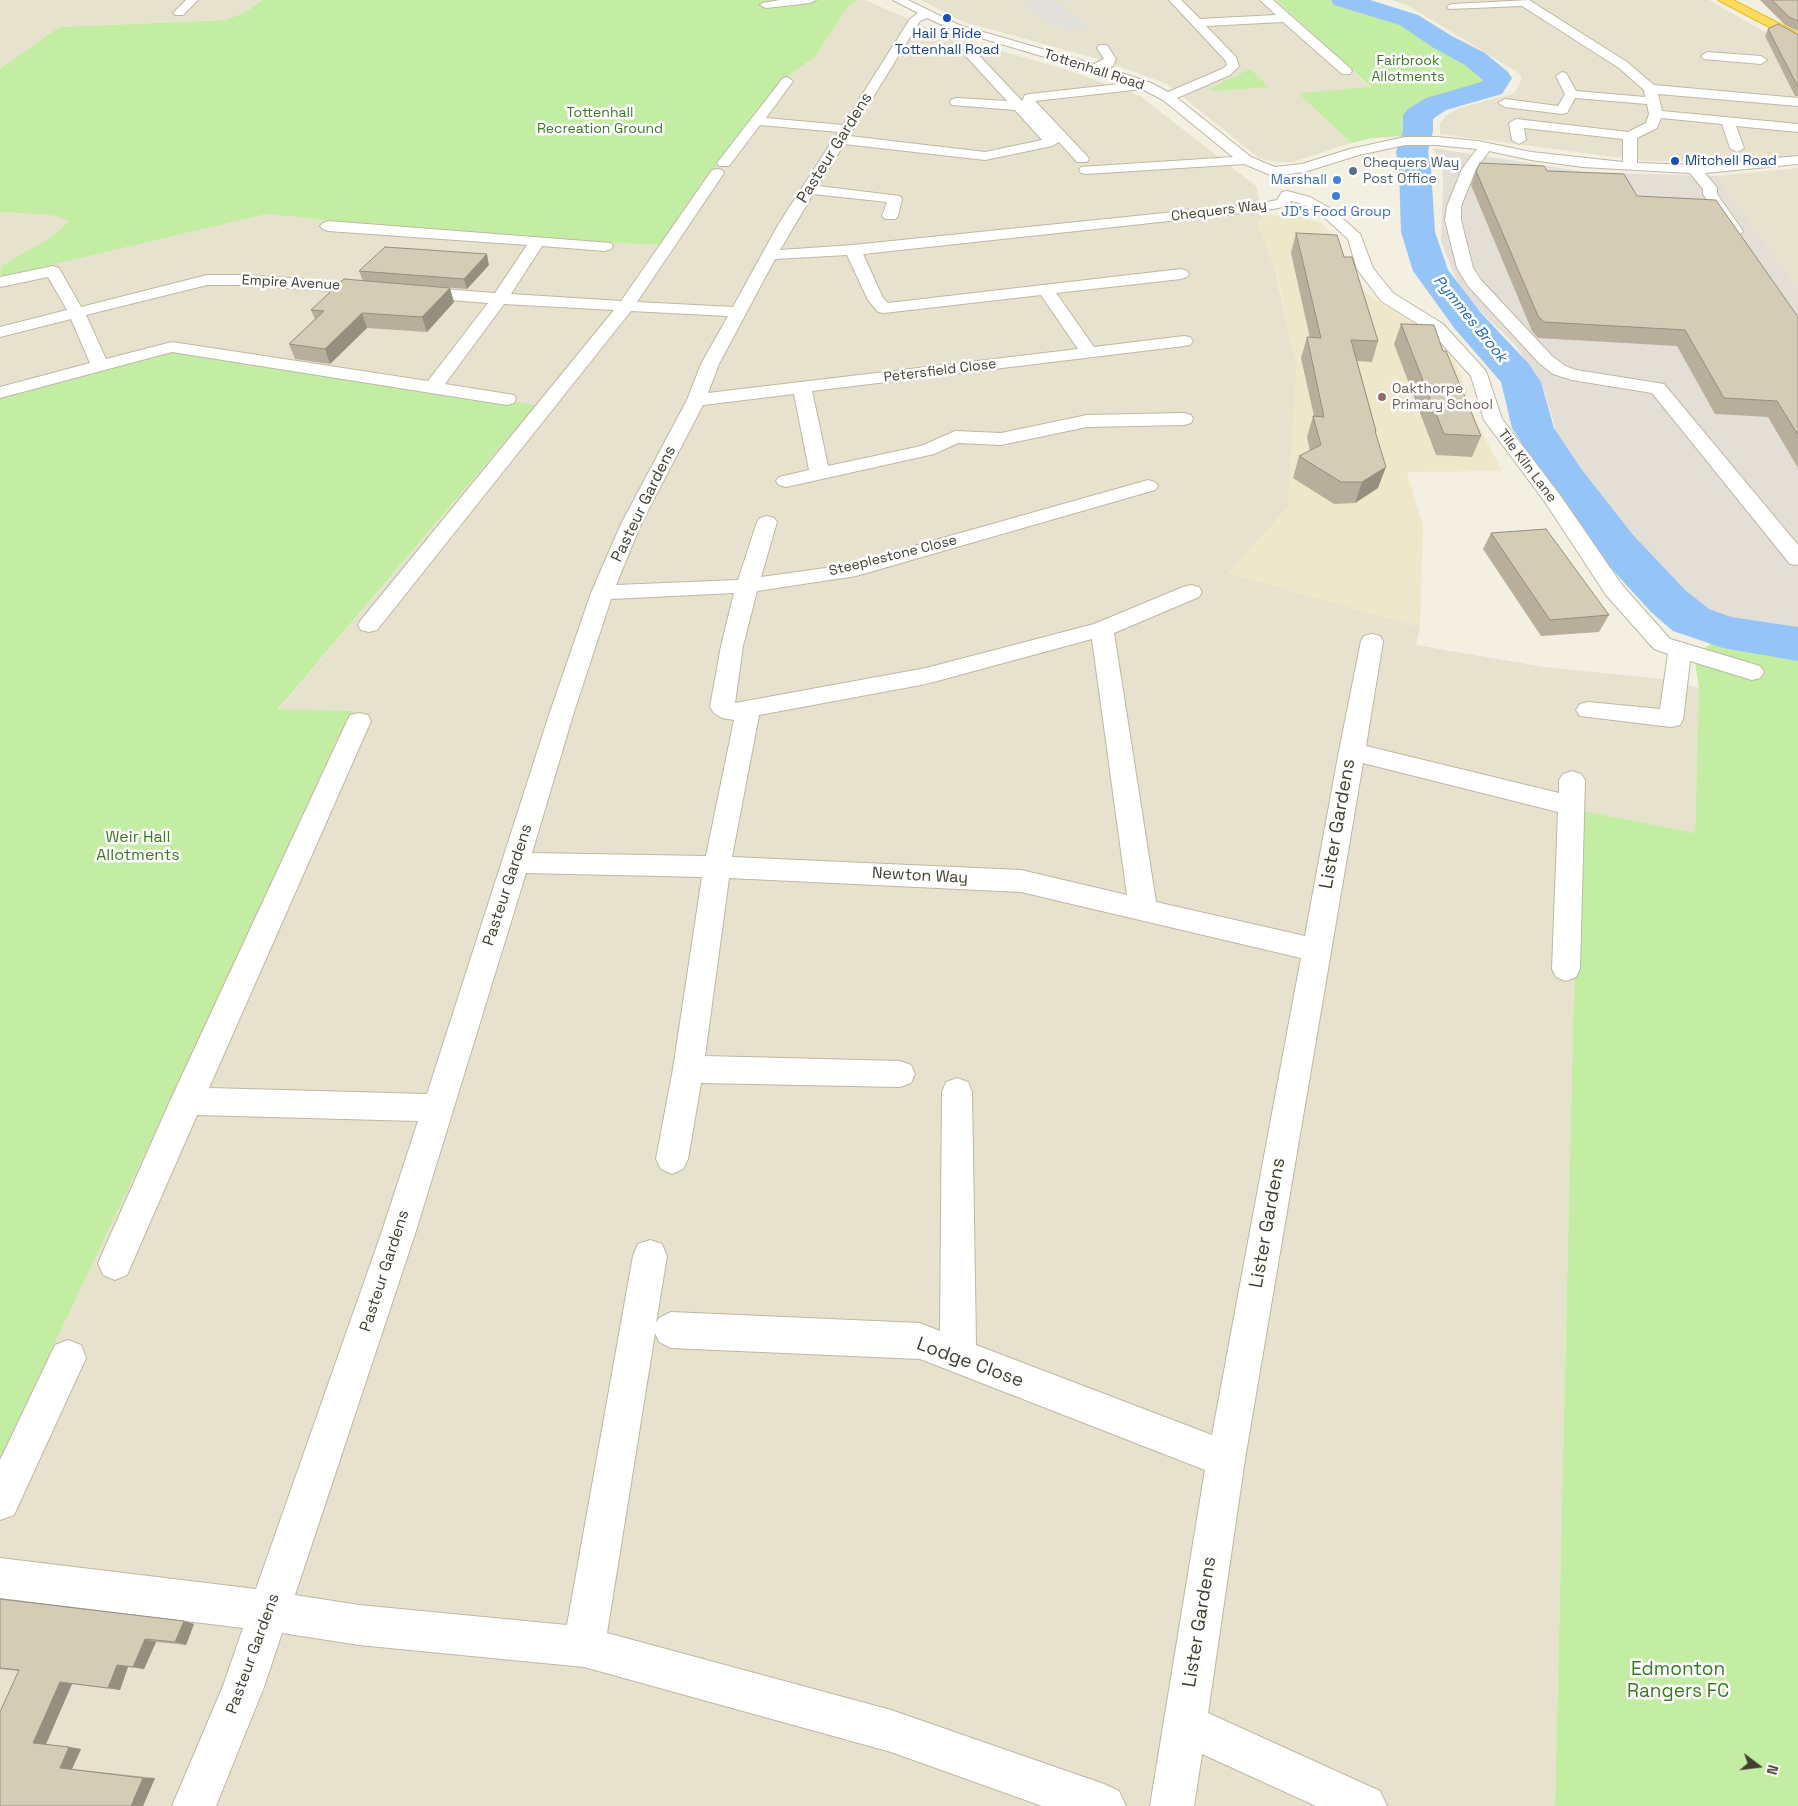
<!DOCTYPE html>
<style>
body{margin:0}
#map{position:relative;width:1798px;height:1806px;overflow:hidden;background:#f3efe1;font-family:"Space Grotesk",sans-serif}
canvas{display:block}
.north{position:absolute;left:1733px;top:1741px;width:50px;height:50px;-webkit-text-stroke:4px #fff;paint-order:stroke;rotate:105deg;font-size:14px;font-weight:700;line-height:20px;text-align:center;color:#443f31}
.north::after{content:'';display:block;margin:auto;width:18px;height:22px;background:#443f31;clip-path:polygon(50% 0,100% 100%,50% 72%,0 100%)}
</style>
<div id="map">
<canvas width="1798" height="1806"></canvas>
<div class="north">N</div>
</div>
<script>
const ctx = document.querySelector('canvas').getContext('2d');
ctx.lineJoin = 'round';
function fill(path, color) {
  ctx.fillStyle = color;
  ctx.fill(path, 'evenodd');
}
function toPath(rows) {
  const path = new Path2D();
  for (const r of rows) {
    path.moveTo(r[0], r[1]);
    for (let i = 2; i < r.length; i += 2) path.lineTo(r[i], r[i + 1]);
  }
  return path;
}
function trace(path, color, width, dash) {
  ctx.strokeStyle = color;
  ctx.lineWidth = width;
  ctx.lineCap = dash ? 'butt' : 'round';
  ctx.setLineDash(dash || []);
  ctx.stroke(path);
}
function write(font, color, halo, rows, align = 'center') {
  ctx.font = font + ' "Space Grotesk",sans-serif';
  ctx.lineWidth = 5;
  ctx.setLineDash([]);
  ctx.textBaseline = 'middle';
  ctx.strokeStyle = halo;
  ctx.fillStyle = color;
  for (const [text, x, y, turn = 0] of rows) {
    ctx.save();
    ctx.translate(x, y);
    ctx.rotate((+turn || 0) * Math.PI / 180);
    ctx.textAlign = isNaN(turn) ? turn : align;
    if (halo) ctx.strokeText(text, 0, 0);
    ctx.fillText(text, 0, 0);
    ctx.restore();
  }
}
const residential = toPath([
 [0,0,261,0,247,11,226,20,59,27,0,69],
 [859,0,865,0,945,35,1061,68,1140,96,1256,186,1297,368,1288,507,1229,573,1420,627,1416,645,1544,667,1663,679,1699,688,1695,833,1578,810,1555,1806,0,1806,0,1459,355,711,278,710,535,406,177,348,0,396,0,212,50,215,71,221,51,237,1,266,1,277,267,214,461,234,712,172,785,78,815,57,848,6],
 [921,0,1276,0,1371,88,1299,93,1351,143,1293,162,1276,162,1259,158,1167,84,1102,60,964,22],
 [1391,0,1709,0,1798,51,1798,160,1645,161,1440,134,1440,123,1446,116,1459,108,1512,94,1517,89,1522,78,1519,73,1409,6],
 [1798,168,1798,288,1716,176]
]);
const industrial = toPath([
 [1433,148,1585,172,1716,176,1798,288,1798,636,1734,626,1679,592,1581,489,1563,455,1544,389,1516,346,1462,293,1441,241,1443,184,1442,165]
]);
const education = toPath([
 [1268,215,1300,217,1321,223,1341,246,1352,273,1362,289,1380,303,1428,331,1454,361,1460,372,1476,421,1502,471,1407,472,1423,525,1420,627,1228,573,1288,507,1296,367,1278,278,1257,223]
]);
const green = toPath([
 [262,0,859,0,848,6,815,57,785,78,712,172,661,245,461,234,267,214,1,277,1,266,51,237,70,221,50,215,0,212,0,69,59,27,226,20,247,11],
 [1276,0,1337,0,1402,20,1486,69,1491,76,1491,82,1486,86,1439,98,1426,105,1413,116,1405,136,1373,138,1351,143,1298,93,1371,87],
 [1250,69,1269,87,1214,91,1209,89],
 [176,348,536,405,278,709,355,711,0,1459,0,396],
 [1734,626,1798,636,1798,1806,1555,1806,1578,810,1695,833,1699,688,1694,656]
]);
const parking = toPath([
 [1032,0,1055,0,1090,28,1067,30,1060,27,1052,28,1044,23,1052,20,1053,19,1044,20,1022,2]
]);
const river = toPath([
 [1331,0,1370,0,1418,15,1450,35,1485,53,1508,72,1512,78,1502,94,1446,110,1433,119,1433,131,1428,152,1431,169,1435,232,1448,270,1481,313,1528,363,1541,382,1554,428,1582,470,1633,535,1685,590,1709,609,1731,617,1798,627,1798,661,1723,648,1673,631,1651,612,1599,555,1548,486,1512,428,1501,382,1455,329,1413,271,1401,232,1399,169,1396,152,1403,131,1403,115,1408,109,1426,98,1481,82,1483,80,1465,65,1432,47,1400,25,1334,5,1331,0]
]);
const minor = toPath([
 [186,0,198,0,183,15,175,15,173,13,186,0],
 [780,0,816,0,810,3,766,8,760,5,762,3,780,0],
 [893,0,908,0,959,25,1094,64,1104,59,1097,48,1099,45,1107,45,1116,59,1113,66,1107,68,1151,83,1168,92,1222,69,1227,65,1226,61,1169,0,1181,0,1200,19,1276,15,1260,0,1273,0,1350,68,1352,71,1350,74,1342,74,1283,22,1206,26,1236,57,1239,66,1230,75,1177,98,1251,157,1275,167,1302,164,1350,149,1405,137,1436,137,1478,141,1531,152,1623,162,1623,139,1524,128,1526,140,1519,144,1512,140,1509,123,1516,119,1628,132,1646,123,1649,114,1647,104,1575,98,1567,113,1562,114,1505,107,1498,103,1505,99,1558,106,1565,94,1556,76,1562,72,1566,73,1576,91,1645,97,1644,90,1619,68,1522,6,1449,9,1447,7,1449,5,1453,4,1529,0,1627,62,1654,85,1798,98,1798,106,1658,94,1662,111,1798,124,1798,132,1736,126,1744,148,1737,152,1730,148,1722,124,1661,118,1657,128,1637,138,1637,163,1699,165,1798,156,1798,164,1705,173,1717,188,1717,194,1743,231,1740,234,1730,234,1703,194,1703,189,1690,173,1583,167,1531,160,1489,151,1476,169,1461,206,1461,220,1473,268,1481,280,1552,356,1565,366,1576,370,1664,384,1798,545,1798,565,1790,564,1652,393,1572,380,1553,374,1540,364,1468,286,1457,268,1445,220,1447,206,1462,169,1477,149,1436,145,1405,145,1359,155,1304,172,1273,176,1244,164,1086,174,1081,173,1079,170,1081,167,1233,157,1163,100,1142,89,1035,101,1087,156,1089,159,1087,162,1077,162,1059,142,1052,146,985,160,844,144,818,186,900,196,902,199,898,216,895,219,885,219,882,216,887,202,813,194,780,250,853,245,1262,203,1277,200,1282,192,1287,191,1310,197,1333,210,1360,234,1373,268,1393,293,1443,324,1486,371,1502,419,1560,495,1622,585,1670,639,1760,666,1764,672,1760,678,1752,680,1690,661,1683,719,1680,725,1671,727,1580,716,1576,710,1580,704,1588,702,1660,709,1668,654,1654,649,1606,595,1545,502,1484,420,1471,376,1431,332,1381,301,1357,269,1348,239,1323,216,1300,203,1291,201,1288,206,1262,211,863,254,883,298,888,303,1181,269,1187,271,1189,274,1187,277,1181,279,1056,293,1094,347,1184,336,1190,337,1193,341,1190,345,1184,346,812,391,828,466,921,446,955,431,1001,433,1087,415,1184,413,1191,415,1193,419,1191,423,1184,425,1087,427,1001,445,958,443,934,454,786,487,779,485,776,481,779,477,809,470,794,394,703,405,641,524,616,585,738,580,757,522,760,518,767,516,774,518,777,522,761,577,847,565,1141,482,1148,480,1155,482,1158,486,1155,490,856,576,757,591,743,646,735,703,926,668,1094,624,1183,587,1191,585,1199,587,1202,592,1199,597,1114,633,1156,902,1305,936,1339,751,1361,641,1364,636,1372,634,1380,636,1383,641,1366,746,1559,793,1559,780,1563,774,1572,771,1581,774,1585,780,1580,969,1576,977,1566,981,1556,977,1552,969,1558,812,1363,763,1245,1459,1208,1713,1380,1791,1387,1806,1316,1806,1202,1754,1194,1806,1150,1806,1205,1470,920,1359,671,1348,659,1342,655,1333,607,1633,891,1710,1104,1784,1119,1791,1126,1806,1042,1806,891,1752,584,1667,359,1645,282,1633,264,1687,216,1806,172,1806,223,1686,243,1628,0,1598,0,1558,256,1589,381,1234,418,1121,197,1115,127,1275,115,1280,103,1275,98,1263,170,1101,347,721,350,715,359,713,368,715,371,721,209,1088,427,1094,549,715,591,593,621,524,687,400,701,364,728,316,631,311,377,630,369,632,361,630,358,625,361,620,614,310,504,304,445,384,514,395,516,399,514,403,507,405,172,352,0,398,0,387,90,363,71,319,0,337,0,327,67,310,48,277,0,287,0,277,53,266,59,268,81,307,207,275,244,275,375,284,381,286,383,289,381,292,375,294,244,285,207,285,86,315,106,359,172,342,428,381,488,303,415,297,409,295,407,292,409,289,415,287,495,293,527,245,328,231,323,229,320,226,323,223,328,221,611,243,613,246,611,249,605,251,542,246,511,294,621,301,712,170,717,169,722,170,724,173,637,302,733,307,778,225,838,132,760,125,729,166,719,166,717,163,783,78,787,77,793,81,766,118,843,125,910,19,918,13,893,0],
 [927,18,951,29,1108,76,1128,83,1030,94,1025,95,1022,101,973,49,969,48,965,49,963,52,965,55,1007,101,957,98,952,99,950,102,952,105,1015,110,1042,140,985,152,849,136,920,21,927,18],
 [847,255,868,300,878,312,884,313,1041,295,1078,349,708,393,719,364,775,259,847,255],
 [734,593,721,646,710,707,714,713,722,718,734,720,706,856,532,853,573,715,611,599,734,593],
 [1092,639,1127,895,1021,870,732,857,759,715,926,684,1092,639],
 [526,873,702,877,673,1069,656,1159,661,1169,672,1174,683,1169,688,1159,701,1083,900,1087,911,1083,915,1074,911,1065,900,1061,705,1056,729,878,1021,892,1301,958,1212,1435,976,1345,972,1092,968,1082,957,1078,946,1082,942,1092,940,1331,920,1323,671,1312,659,1318,656,1323,667,1256,662,1244,650,1240,638,1244,633,1256,567,1625,359,1605,295,1595,415,1234,526,873],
 [1707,52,1761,56,1767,60,1761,64,1703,59,1701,56,1707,52],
 [68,1340,81,1345,86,1358,14,1515,0,1520,0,1460,55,1345,68,1340]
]);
const highway = toPath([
 [1718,0,1733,0,1798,33,1798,42,1718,0]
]);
const wall = toPath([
 [1760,0,1798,0,1798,31,1785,25],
 [1768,29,1798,36,1798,96,1795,96,1765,36],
 [1476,171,1547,171,1637,196,1798,317,1798,468,1768,417,1715,414,1677,346,1538,338,1532,331,1471,185],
 [1296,233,1344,257,1378,341,1372,362,1357,361,1376,431,1375,434,1378,488,1355,503,1334,504,1293,478,1299,456,1310,451,1307,437,1313,416,1314,416,1301,358,1307,337,1310,338,1291,253],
 [489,265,467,289,363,281,359,271],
 [454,302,427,332,367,328,330,364,295,359,289,344,315,319,311,310],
 [1401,324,1443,351,1481,436,1472,457,1436,455,1394,344],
 [1491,533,1609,615,1599,632,1541,636,1483,549],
 [0,1599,184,1621,194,1624,186,1645,156,1642,144,1669,128,1667,120,1690,72,1684,46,1744,81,1749,72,1769,155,1778,143,1806,0,1806,19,1671,0,1669]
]);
const shadedWall = toPath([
 [487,254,489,265,467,289,464,279],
 [450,288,454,302,427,332,422,317],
 [362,313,367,328,330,364,325,349],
 [1386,467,1378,488,1355,503,1362,482],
 [184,1621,194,1624,186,1645,175,1642],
 [145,1639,156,1642,144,1669,133,1667],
 [117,1665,128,1667,120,1690,108,1688],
 [60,1682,72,1684,46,1744,33,1743],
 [69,1747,81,1749,72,1769,60,1768],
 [143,1778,155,1778,143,1806,131,1806]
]);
const building = toPath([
 [1772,0,1798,0,1798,21,1789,17,1772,0],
 [1778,24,1797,34,1798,36,1798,87,1768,29,1778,24],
 [1480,163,1544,166,1547,171,1624,174,1637,196,1716,200,1798,317,1798,435,1777,401,1724,398,1685,330,1544,322,1538,316,1476,171,1480,163],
 [1296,233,1337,235,1344,257,1352,257,1378,341,1351,340,1376,431,1375,431,1386,467,1362,482,1341,482,1299,456,1321,445,1313,416,1324,417,1307,337,1321,338,1296,233],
 [385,247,487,254,464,279,359,271,385,247],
 [344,279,450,288,422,317,362,313,325,349,289,344,324,311,311,310,344,279],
 [1401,324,1434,325,1443,351,1446,351,1481,436,1444,434,1401,324],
 [1546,529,1609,615,1550,620,1491,533,1546,529],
 [0,1599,184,1621,175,1642,145,1639,133,1667,117,1665,108,1688,60,1682,33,1743,69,1747,60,1768,143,1778,131,1806,0,1806,0,1712,19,1670,0,1668,0,1599]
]);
const markers = [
 [947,18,5,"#1a4fb4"],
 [1675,161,5,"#1a4fb4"],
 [1353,171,5,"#5c6f8a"],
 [1337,180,5,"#3f7fe0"],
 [1336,196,5,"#3f7fe0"],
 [1382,397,5,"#8d6e63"]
];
const farTransitnames = [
 ["Hail & Ride",947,34],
 ["Tottenhall Road",947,50],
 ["Mitchell Road",1685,161,"left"]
];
const farParknames = [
 ["Fairbrook",1408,61],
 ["Allotments",1408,77],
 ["Tottenhall",600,113],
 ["Recreation Ground",600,129]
];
const farStreetnames = [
 ["Tottenhall Road",1094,70,18],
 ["Chequers Way",1219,211,-7],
 ["Empire Avenue",291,283,3],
 ["Petersfield Close",940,371,-7],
 ["Tile Kiln Lane",1527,466,53],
 ["Steeplestone Close",893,556,-14]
];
const farServicenames = [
 ["Chequers Way",1363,163],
 ["Post Office",1363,179]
];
const farShopnames = [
 ["Marshall",1327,180],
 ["JD's Food Group",1336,212,"center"]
];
const farEducationnames = [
 ["Oakthorpe",1392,389],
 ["Primary School",1392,405]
];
const farWaternames = [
 ["Pymmes Brook",1470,319,51]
];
const streetNames = [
 ["Pasteur Gardens",835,148,-58],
 ["Pasteur Gardens",644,504,-64],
 ["Newton Way",920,876,3],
 ["Pasteur Gardens",508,885,-72],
 ["Pasteur Gardens",385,1271,-72],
 ["Pasteur Gardens",253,1654,-70]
];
const parkNames = [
 ["Weir Hall",138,838],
 ["Allotments",138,856]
];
const nearStreetnames = [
 ["Lister Gardens",1338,824,-80],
 ["Lister Gardens",1268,1223,-80],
 ["Lodge Close",970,1363,20],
 ["Lister Gardens",1200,1622,-81]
];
const nearParknames = [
 ["Edmonton",1678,1670],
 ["Rangers FC",1678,1692]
];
fill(residential, '#e7e2ce');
fill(industrial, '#e4dfd6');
fill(education, '#eee7c9');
fill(green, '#c4eda4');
fill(parking, '#e2e0da');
fill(river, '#95c5f8');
trace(minor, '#beb8a3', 2);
trace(highway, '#eeb81f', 2);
fill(minor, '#fff');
fill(highway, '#ffdb60');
fill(wall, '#b7af9c');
fill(shadedWall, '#958f7f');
fill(building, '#d5ccb5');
trace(building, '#958f7f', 1);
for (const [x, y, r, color] of markers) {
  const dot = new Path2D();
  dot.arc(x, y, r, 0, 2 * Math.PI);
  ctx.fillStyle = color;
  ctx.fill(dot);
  trace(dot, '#fff', 2);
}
write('14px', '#164399', '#fff', farTransitnames);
write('14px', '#387b1f', '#fff', farParknames);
write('14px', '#443f31', '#fff', farStreetnames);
write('14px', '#4e5e75', '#fff', farServicenames, 'left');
write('14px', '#366cbe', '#fff', farShopnames, 'right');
write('14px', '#785e54', '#fff', farEducationnames, 'left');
write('italic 15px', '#2069bb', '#fff', farWaternames);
write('16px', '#443f31', '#fff', streetNames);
write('16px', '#387b1f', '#fff', parkNames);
write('19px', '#443f31', '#fff', nearStreetnames);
write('19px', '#387b1f', '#fff', nearParknames);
</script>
